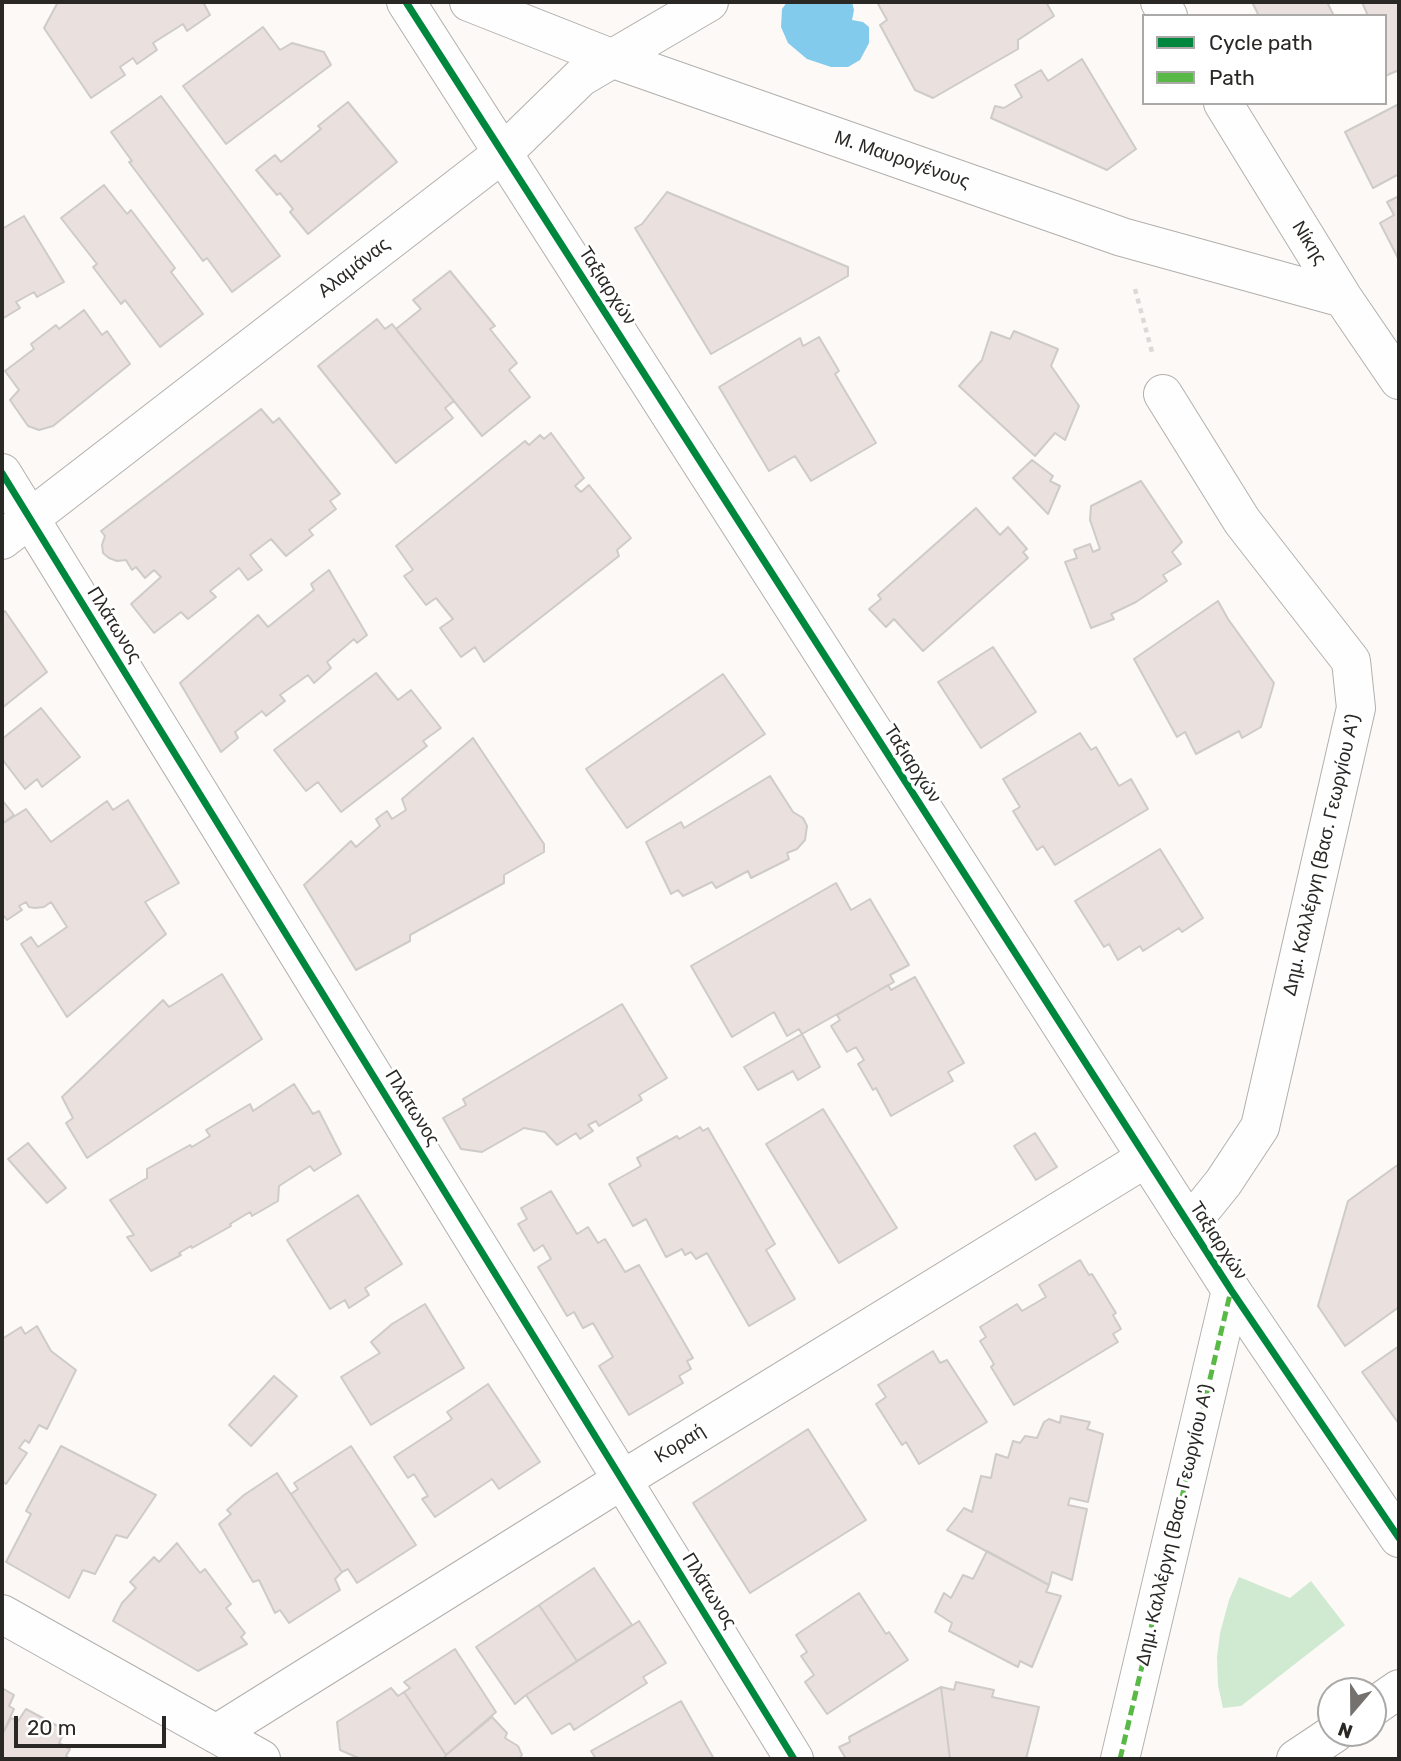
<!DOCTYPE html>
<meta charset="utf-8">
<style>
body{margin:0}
#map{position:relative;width:1401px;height:1761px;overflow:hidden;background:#fcf9f6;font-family:Rubik,sans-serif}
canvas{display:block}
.frame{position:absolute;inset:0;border:4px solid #2a2825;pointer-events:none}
.legend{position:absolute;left:1142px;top:14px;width:245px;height:91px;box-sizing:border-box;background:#fff;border:2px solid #aaa9a8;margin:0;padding:9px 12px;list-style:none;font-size:21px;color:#2a2825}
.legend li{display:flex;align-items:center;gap:14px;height:35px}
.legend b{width:35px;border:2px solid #aaa9a8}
.north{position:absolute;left:1317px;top:1677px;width:70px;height:70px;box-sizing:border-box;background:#fff;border:2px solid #aaa9a8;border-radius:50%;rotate:200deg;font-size:19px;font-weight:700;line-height:28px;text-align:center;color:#2a2825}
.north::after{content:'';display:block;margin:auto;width:24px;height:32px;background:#74716e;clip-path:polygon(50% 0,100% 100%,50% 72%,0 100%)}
.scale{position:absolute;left:14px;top:1716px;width:152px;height:32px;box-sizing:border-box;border:4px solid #2a2825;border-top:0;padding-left:9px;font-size:21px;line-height:24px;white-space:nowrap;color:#2a2825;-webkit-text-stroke:5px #fff;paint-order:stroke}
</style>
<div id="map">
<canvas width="1401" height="1761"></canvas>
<div class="frame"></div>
<ul class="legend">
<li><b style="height:9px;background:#00873e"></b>Cycle path</li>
<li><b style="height:9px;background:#58b947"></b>Path</li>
</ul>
<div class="north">N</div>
<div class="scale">20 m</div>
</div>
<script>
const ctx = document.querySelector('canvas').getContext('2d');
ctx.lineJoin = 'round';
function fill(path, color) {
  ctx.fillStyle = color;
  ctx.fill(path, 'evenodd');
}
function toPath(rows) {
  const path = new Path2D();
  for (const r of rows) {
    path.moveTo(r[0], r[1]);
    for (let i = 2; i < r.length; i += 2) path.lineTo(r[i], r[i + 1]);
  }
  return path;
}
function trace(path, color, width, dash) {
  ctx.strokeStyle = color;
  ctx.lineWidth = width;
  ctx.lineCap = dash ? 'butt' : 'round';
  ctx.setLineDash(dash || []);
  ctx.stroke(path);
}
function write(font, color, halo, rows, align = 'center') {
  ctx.font = font + ' Rubik,sans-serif';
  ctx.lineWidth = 6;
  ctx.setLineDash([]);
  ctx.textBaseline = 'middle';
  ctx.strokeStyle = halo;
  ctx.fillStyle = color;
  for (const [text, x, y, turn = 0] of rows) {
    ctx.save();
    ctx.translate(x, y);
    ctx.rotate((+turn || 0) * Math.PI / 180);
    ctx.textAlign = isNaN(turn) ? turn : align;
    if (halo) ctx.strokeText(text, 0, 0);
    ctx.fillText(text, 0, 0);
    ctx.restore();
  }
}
const green = toPath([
 [1239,1577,1290,1598,1311,1581,1345,1625,1241,1706,1223,1708,1218,1685,1217,1657,1220,1633,1229,1600]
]);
const water = toPath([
 [787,2,852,2,854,10,852,20,863,22,869,27,869,43,860,60,848,67,831,67,807,59,788,43,781,27,782,9]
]);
const building = toPath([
 [58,2,203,2,210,15,187,31,183,24,153,43,157,50,137,64,133,58,120,67,125,75,91,98,44,28,58,2],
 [877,2,1046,2,1054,16,1018,40,1018,49,933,98,915,90,880,25,887,20,877,2],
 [1252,2,1327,2,1334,16,1259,16,1252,2],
 [1362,2,1399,2,1399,70,1385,76,1385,16,1368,16,1362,2],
 [263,27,280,50,292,43,324,52,331,65,226,144,183,86,263,27],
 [1082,59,1136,149,1107,170,991,118,995,106,1004,108,1022,97,1015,85,1041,70,1048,81,1082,59],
 [161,96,280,256,232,292,207,258,203,261,129,162,132,161,111,132,161,96],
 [348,102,397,162,308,234,290,212,293,209,280,193,277,195,256,170,275,155,281,162,321,129,318,126,348,102],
 [1399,104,1399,174,1373,188,1345,132,1399,104],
 [104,185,127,214,131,210,175,268,171,272,203,314,160,347,125,300,121,304,93,267,97,264,61,218,104,185],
 [667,192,848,267,848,276,711,354,635,228,642,224,667,192],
 [1399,196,1399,260,1380,223,1394,215,1387,202,1399,196],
 [24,216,64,282,37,297,34,292,16,302,20,308,2,319,2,229,24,216],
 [450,271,495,326,490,329,517,363,509,370,530,397,482,436,396,329,421,309,413,300,450,271],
 [84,310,102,335,107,331,130,364,53,426,39,430,28,426,10,400,19,390,5,371,34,349,31,344,56,325,59,329,84,310],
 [377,319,385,329,392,324,396,329,454,401,445,408,453,418,396,463,318,366,377,319],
 [1014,331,1058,349,1051,366,1079,406,1065,440,1055,433,1035,456,959,386,982,360,991,332,1010,339,1014,331],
 [819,337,839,371,835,374,876,443,811,481,795,456,769,471,719,387,800,338,803,346,819,337],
 [261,409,273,423,279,418,340,494,330,501,336,509,309,530,313,535,286,556,271,539,250,555,262,570,248,580,239,568,210,591,216,597,188,619,181,612,154,633,131,604,161,577,154,570,145,578,136,567,132,570,126,560,117,561,109,558,103,553,102,545,105,536,101,531,261,409],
 [551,433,584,478,575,486,581,492,589,485,631,538,617,550,619,556,484,662,475,647,461,657,440,628,453,619,436,598,426,605,404,576,413,570,396,546,525,441,529,445,540,435,544,439,551,433],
 [1032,460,1053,476,1050,481,1060,486,1048,514,1013,478,1032,460],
 [1141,481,1182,542,1172,552,1181,564,1163,575,1167,581,1136,602,1111,614,1114,619,1091,628,1065,562,1077,558,1074,550,1090,544,1093,552,1100,549,1090,520,1091,506,1141,481],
 [976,508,1000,535,1008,527,1027,549,1023,552,1028,558,923,651,894,619,886,627,869,609,881,599,878,595,976,508],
 [329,570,367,635,357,643,354,639,327,662,331,668,314,683,308,675,280,695,285,701,266,716,262,711,235,732,238,738,221,752,180,683,258,615,268,627,314,590,311,584,329,570],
 [1218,601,1228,619,1274,683,1261,727,1242,738,1239,731,1196,754,1185,732,1177,737,1134,659,1218,601],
 [5,611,47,672,2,708,2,614,5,611],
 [993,647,1036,712,981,748,938,682,993,647],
 [376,673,398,700,411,690,441,728,423,741,427,746,341,812,318,782,306,791,274,750,376,673],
 [723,674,765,734,627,828,586,769,723,674],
 [41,708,80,757,42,787,37,779,25,789,2,759,2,739,41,708],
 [1080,733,1091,750,1096,747,1119,786,1131,779,1148,809,1055,865,1043,846,1037,850,1013,811,1020,807,1003,779,1080,733],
 [473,738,544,844,544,852,504,875,504,883,410,935,410,941,356,970,304,885,351,841,356,847,380,826,376,819,387,811,392,819,406,810,402,799,473,738],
 [770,776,793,812,803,818,807,826,805,840,797,849,787,853,789,859,751,878,748,871,716,888,712,882,683,896,678,890,671,894,646,842,681,822,684,828,770,776],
 [2,800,14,815,2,824,2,800],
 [128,800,179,883,145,902,166,934,67,1017,21,944,31,937,38,947,67,927,51,902,44,907,35,908,29,907,26,902,19,906,22,910,7,920,4,916,2,918,2,824,26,809,51,842,107,801,113,810,128,800],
 [1160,849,1203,918,1182,932,1179,928,1143,951,1140,946,1118,960,1109,944,1104,947,1075,901,1160,849],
 [836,883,851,910,870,899,909,965,890,975,894,982,802,1034,799,1029,787,1036,774,1012,732,1037,691,966,836,883],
 [222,974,262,1039,87,1158,66,1123,73,1118,62,1097,163,1000,169,1007,222,974],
 [915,977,964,1063,948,1072,953,1081,891,1116,876,1088,873,1090,858,1064,864,1060,856,1047,847,1052,831,1026,840,1020,837,1015,888,985,891,990,915,977],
 [622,1004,667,1078,639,1095,642,1100,599,1126,596,1121,588,1125,593,1131,580,1139,576,1133,557,1145,545,1132,524,1128,482,1152,461,1149,443,1118,466,1105,463,1099,622,1004],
 [802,1034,820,1067,798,1080,793,1071,758,1090,744,1067,802,1034],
 [294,1084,313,1114,319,1111,341,1154,314,1171,310,1166,279,1186,278,1201,252,1216,250,1212,230,1224,231,1226,192,1248,191,1246,179,1253,181,1255,151,1271,127,1237,134,1235,110,1200,147,1178,147,1169,190,1145,192,1147,210,1136,206,1130,250,1104,253,1111,294,1084],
 [823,1109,897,1228,839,1263,766,1144,823,1109],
 [700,1127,703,1131,708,1128,775,1244,766,1250,795,1299,749,1326,707,1253,696,1259,691,1252,685,1255,682,1249,666,1257,646,1219,633,1226,609,1184,641,1166,637,1158,677,1136,679,1139,700,1127],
 [1035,1133,1057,1167,1036,1180,1014,1146,1035,1133],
 [28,1143,66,1188,47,1203,8,1159,28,1143],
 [1399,1164,1399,1307,1345,1346,1318,1306,1348,1201,1399,1164],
 [551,1191,577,1234,588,1227,598,1243,605,1239,625,1272,639,1265,693,1358,687,1361,691,1369,679,1376,683,1383,629,1415,599,1366,613,1357,593,1323,583,1328,574,1312,567,1316,538,1267,551,1259,543,1245,534,1251,518,1224,527,1219,521,1208,551,1191],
 [358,1195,402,1264,365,1288,369,1295,349,1308,345,1300,330,1309,287,1240,358,1195],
 [1080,1260,1089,1275,1092,1274,1116,1313,1113,1315,1121,1329,1113,1334,1118,1342,1014,1405,991,1367,994,1364,980,1341,986,1337,980,1327,1017,1304,1022,1311,1046,1297,1039,1285,1080,1260],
 [425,1304,464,1368,371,1425,341,1377,380,1353,371,1342,392,1324,425,1304],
 [37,1326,51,1351,76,1370,47,1429,39,1425,29,1443,25,1440,19,1448,27,1453,6,1484,2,1481,2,1339,21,1327,25,1334,37,1326],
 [1399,1346,1399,1424,1362,1372,1399,1346],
 [933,1351,940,1363,947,1360,987,1422,919,1464,906,1442,902,1445,876,1404,886,1397,878,1385,933,1351],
 [274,1376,297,1396,251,1446,229,1425,274,1376],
 [488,1384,540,1462,499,1489,492,1479,435,1517,422,1499,428,1496,414,1474,408,1478,394,1457,452,1419,447,1412,488,1384],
 [1061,1416,1090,1422,1087,1429,1103,1434,1088,1502,1070,1498,1068,1505,1087,1509,1072,1580,1052,1572,1049,1585,947,1530,964,1508,972,1512,981,1476,991,1478,996,1454,1008,1458,1013,1441,1020,1443,1025,1436,1037,1438,1044,1422,1049,1419,1060,1423,1061,1416],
 [808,1429,866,1520,750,1593,693,1503,808,1429],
 [61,1446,156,1495,127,1538,116,1535,95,1574,83,1570,69,1598,6,1562,31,1514,26,1511,61,1446],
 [351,1446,416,1545,357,1583,348,1569,342,1572,291,1494,298,1489,294,1483,351,1446],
 [277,1473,342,1572,335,1579,340,1590,289,1623,280,1610,275,1613,259,1580,253,1582,219,1524,231,1514,227,1510,244,1495,277,1473],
 [177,1543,200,1573,205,1569,231,1604,226,1608,245,1633,241,1637,247,1644,198,1671,113,1621,122,1603,136,1588,130,1582,154,1557,159,1562,177,1543],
 [987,1551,1049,1585,1046,1592,1061,1596,1032,1667,1020,1661,1018,1667,949,1631,952,1623,935,1612,944,1593,951,1598,963,1575,973,1579,987,1551],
 [594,1568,632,1625,577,1661,539,1605,594,1568],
 [859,1593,886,1634,889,1632,908,1660,827,1714,805,1682,814,1675,801,1656,807,1652,796,1635,859,1593],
 [539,1605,577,1661,526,1695,515,1704,476,1647,539,1605],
 [639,1621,666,1663,643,1677,647,1683,574,1730,570,1723,552,1734,526,1695,639,1621],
 [455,1649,496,1712,446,1755,404,1692,410,1688,404,1682,455,1649],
 [956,1682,994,1690,992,1697,1039,1707,1026,1759,950,1759,941,1687,954,1690,956,1682],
 [941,1687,950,1759,846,1759,839,1747,850,1742,849,1737,941,1687],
 [2,1688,14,1695,9,1706,14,1709,2,1735,2,1688],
 [391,1688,398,1696,404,1692,446,1755,444,1759,361,1759,340,1750,337,1722,391,1688],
 [681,1701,714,1759,596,1759,591,1751,681,1701],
 [26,1709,65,1730,59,1743,70,1749,66,1756,70,1759,2,1759,2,1735,11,1718,18,1721,26,1709],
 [492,1717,507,1733,505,1738,518,1746,522,1755,519,1759,444,1759,446,1755,492,1717]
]);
const path = toPath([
 [1135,289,1152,352]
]);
const minor = toPath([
 [469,2,611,58,1122,237,1343,298],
 [1160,2,1168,16],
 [1223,103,1343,298,1399,380],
 [1163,394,1242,521,1351,661,1356,708,1260,1127,1223,1183,1189,1225],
 [2,473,794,1759],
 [2,540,503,153,581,77,709,2],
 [2,1614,261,1759],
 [1373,1707,1399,1689],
 [216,1734,622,1480,1146,1158],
 [1120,1759,1231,1290],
 [1296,1759,1335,1733]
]);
const tertiary = toPath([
 [406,2,1231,1290,1399,1538]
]);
const quiet = toPath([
 [1120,1759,1231,1290]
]);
const cycleway = toPath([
 [406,2,1231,1290,1399,1538],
 [2,473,794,1759]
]);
const streetNames = [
 ["Μ. Μαυρογένους",902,160,19],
 ["Νίκης",1309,243,58],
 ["Αλαμάνας",354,268,-38],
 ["Ταξιαρχών",607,286,57],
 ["Πλάτωνος",114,625,58],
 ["Ταξιαρχών",912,764,57],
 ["Δημ. Καλλέργη (Βασ. Γεωργίου Α')",1322,855,-77],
 ["Πλάτωνος",412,1108,58],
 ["Ταξιαρχών",1218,1241,57],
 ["Κοραή",680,1444,-32],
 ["Δημ. Καλλέργη (Βασ. Γεωργίου Α')",1175,1525,-77],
 ["Πλάτωνος",709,1591,58]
];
fill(green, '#cfead0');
fill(water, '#83cbec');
fill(building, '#eae0de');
trace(building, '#cecbc9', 2);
trace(minor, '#b2b0ad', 40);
trace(tertiary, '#b2b0ad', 40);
trace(path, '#dcdad9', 4.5, [5, 5]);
trace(minor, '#fffefe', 38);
trace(tertiary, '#fffefe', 38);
trace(quiet, '#58b947', 5, [10, 5]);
trace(cycleway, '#00873e', 7);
write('19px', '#2a2825', '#fff', streetNames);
</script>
